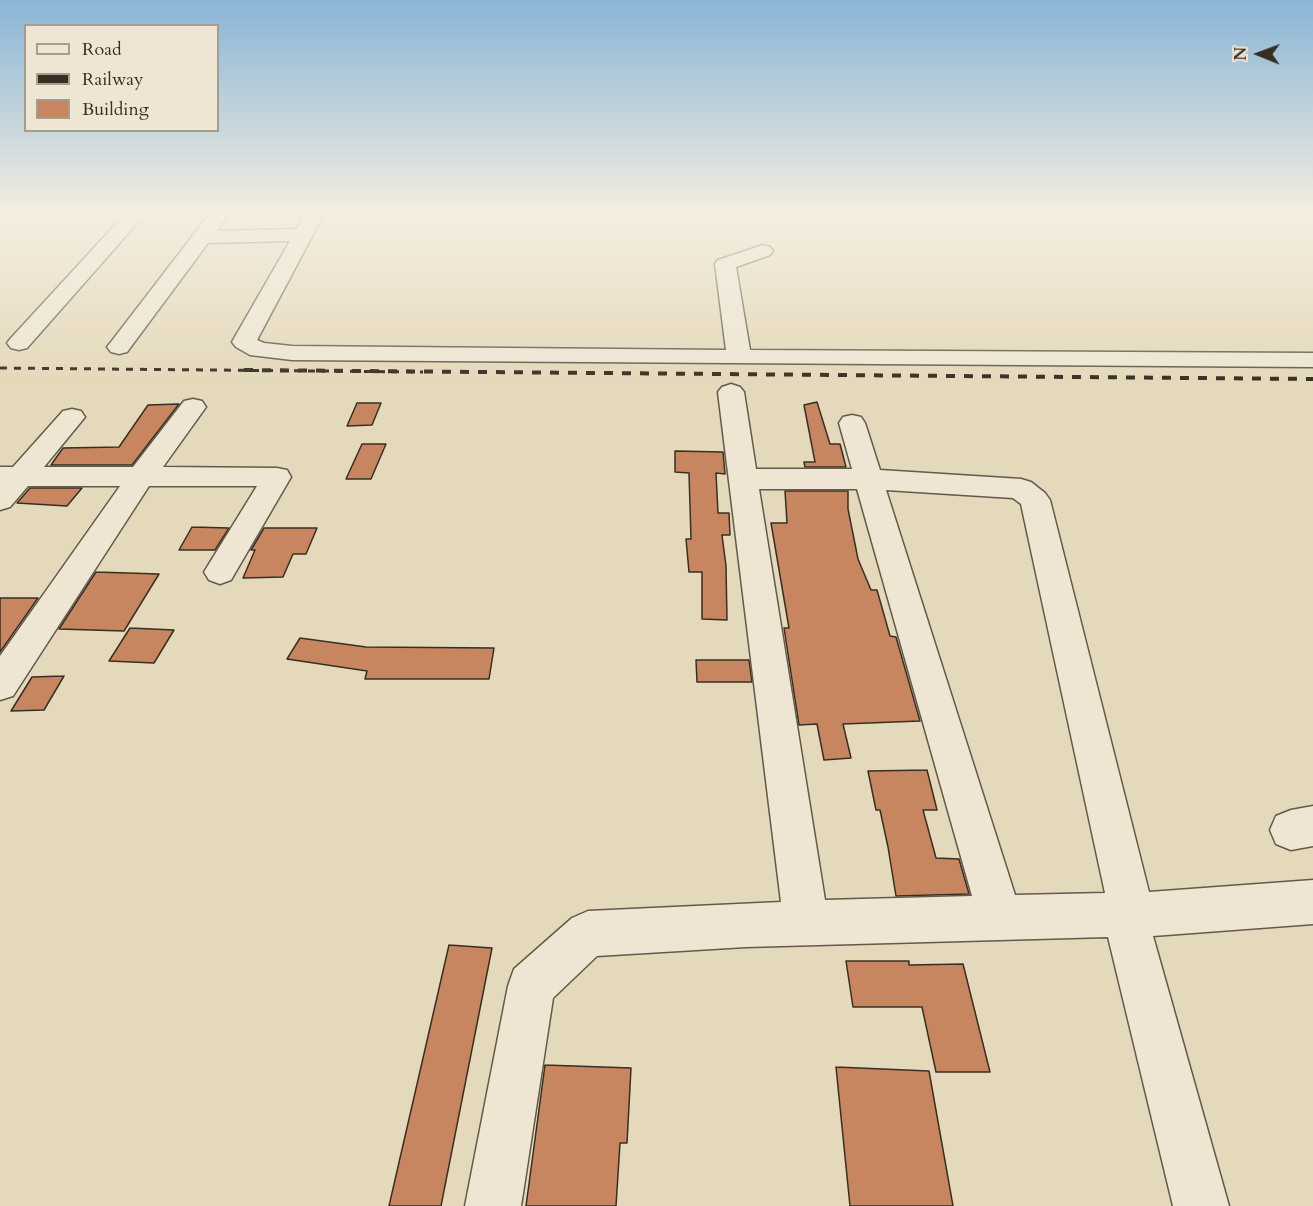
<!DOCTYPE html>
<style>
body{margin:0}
#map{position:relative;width:1313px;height:1206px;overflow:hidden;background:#e5d9bb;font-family:Cardo,serif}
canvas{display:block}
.legend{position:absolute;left:24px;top:24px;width:195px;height:108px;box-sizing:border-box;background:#eee6d3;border:2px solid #a59d8d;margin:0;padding:8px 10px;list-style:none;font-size:18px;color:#372f24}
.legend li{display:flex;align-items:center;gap:12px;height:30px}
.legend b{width:30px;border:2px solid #a59d8d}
.north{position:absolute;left:1229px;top:24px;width:60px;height:60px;-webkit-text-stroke:4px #eee6d3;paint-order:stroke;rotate:271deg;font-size:16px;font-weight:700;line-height:24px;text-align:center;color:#372f24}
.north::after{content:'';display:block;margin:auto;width:21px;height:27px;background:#372f24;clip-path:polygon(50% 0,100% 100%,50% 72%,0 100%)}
</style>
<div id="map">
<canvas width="1313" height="1206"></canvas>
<ul class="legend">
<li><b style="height:8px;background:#eee6d3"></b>Road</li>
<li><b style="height:8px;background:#372f24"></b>Railway</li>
<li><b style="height:16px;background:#c88660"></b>Building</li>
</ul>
<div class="north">N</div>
</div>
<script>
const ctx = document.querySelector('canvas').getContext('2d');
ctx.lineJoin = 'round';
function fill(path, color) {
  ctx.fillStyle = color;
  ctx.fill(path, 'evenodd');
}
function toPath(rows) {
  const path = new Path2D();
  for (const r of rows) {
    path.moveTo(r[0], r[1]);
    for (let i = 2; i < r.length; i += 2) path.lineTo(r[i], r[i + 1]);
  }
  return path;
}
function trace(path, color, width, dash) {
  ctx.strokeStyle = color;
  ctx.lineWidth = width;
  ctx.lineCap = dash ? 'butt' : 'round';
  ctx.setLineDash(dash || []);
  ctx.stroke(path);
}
const building = toPath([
 [817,402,830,444,840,444,846,467,805,467,804,462,815,462,804,405,817,402],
 [357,403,381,403,372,425,347,426,357,403],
 [179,404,132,465,51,465,63,448,119,447,148,405,179,404],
 [362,444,386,444,371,479,346,479,362,444],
 [675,451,723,452,725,474,716,473,718,513,729,513,730,535,722,535,726,566,727,620,702,619,702,572,689,572,686,539,691,539,689,473,675,472,675,451],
 [30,488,82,488,67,506,17,503,30,488],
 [785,491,848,491,848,509,858,559,871,590,877,590,890,636,896,637,920,721,843,724,851,758,824,760,817,724,799,725,784,628,789,628,771,523,787,523,785,491],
 [192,527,229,528,215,550,179,550,192,527],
 [264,528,317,528,306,554,293,554,283,577,243,578,255,550,251,550,264,528],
 [96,572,159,574,124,631,59,629,96,572],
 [0,598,38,598,0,652,0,598],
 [130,628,174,630,154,663,109,661,130,628],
 [300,638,366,647,494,648,489,679,365,679,367,671,287,659,300,638],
 [696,660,749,660,752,682,697,682,696,660],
 [64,676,44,710,11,711,32,677,64,676],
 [927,770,937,810,923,810,936,858,959,859,969,894,896,896,888,847,880,810,876,810,868,771,927,770],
 [449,945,492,948,441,1206,389,1206,449,945],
 [846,961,909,961,909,965,963,964,990,1072,936,1072,922,1007,853,1007,846,961],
 [545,1065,631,1068,627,1143,620,1143,616,1206,526,1206,545,1065],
 [836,1067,929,1071,953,1206,850,1206,836,1067]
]);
const minor = toPath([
 [127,212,147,212,27,348,19,350,11,348,7,343,11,338,127,212],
 [211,212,230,212,217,231,297,229,306,212,325,212,257,340,264,343,292,346,726,350,715,264,718,260,763,245,770,247,773,251,770,255,736,267,750,350,1313,353,1313,367,292,360,250,355,236,347,232,342,290,241,208,243,127,352,119,354,111,352,107,347,111,342,211,212],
 [731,384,740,387,744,392,756,469,852,469,839,423,843,417,852,415,861,417,865,423,880,470,1021,479,1031,482,1045,493,1050,500,1149,892,1313,880,1313,924,1153,936,1229,1206,1173,1206,1108,937,746,947,597,956,553,998,521,1206,465,1206,508,986,514,969,572,918,588,911,781,902,718,392,722,387,731,384],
 [759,489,857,489,972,896,825,900,759,489],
 [886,490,1013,498,1021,504,1105,893,1015,895,886,490],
 [193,399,202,401,206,407,163,467,277,468,287,470,291,477,231,580,220,584,209,580,204,572,257,486,149,486,13,696,0,700,0,656,120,486,28,486,10,507,0,510,0,467,13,467,63,411,72,409,81,411,85,417,44,467,133,467,184,401,193,399],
 [1313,806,1313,846,1291,850,1276,844,1270,830,1276,816,1291,810,1313,806]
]);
const railFar1 = toPath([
 [0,368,423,372]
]);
const rail = toPath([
 [244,370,1313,379]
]);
fill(building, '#c88660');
trace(building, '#372f24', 1.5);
trace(minor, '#625a4a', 3);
fill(minor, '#eee6d3');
trace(railFar1, '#372f24', 3, [7, 7]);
trace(rail, '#372f24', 4, [9, 9]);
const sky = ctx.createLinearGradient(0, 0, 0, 381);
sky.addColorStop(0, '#89b5d6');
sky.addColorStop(0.56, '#f3eee0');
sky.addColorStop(1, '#f3eee000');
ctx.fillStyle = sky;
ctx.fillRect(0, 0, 1313, 381);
</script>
